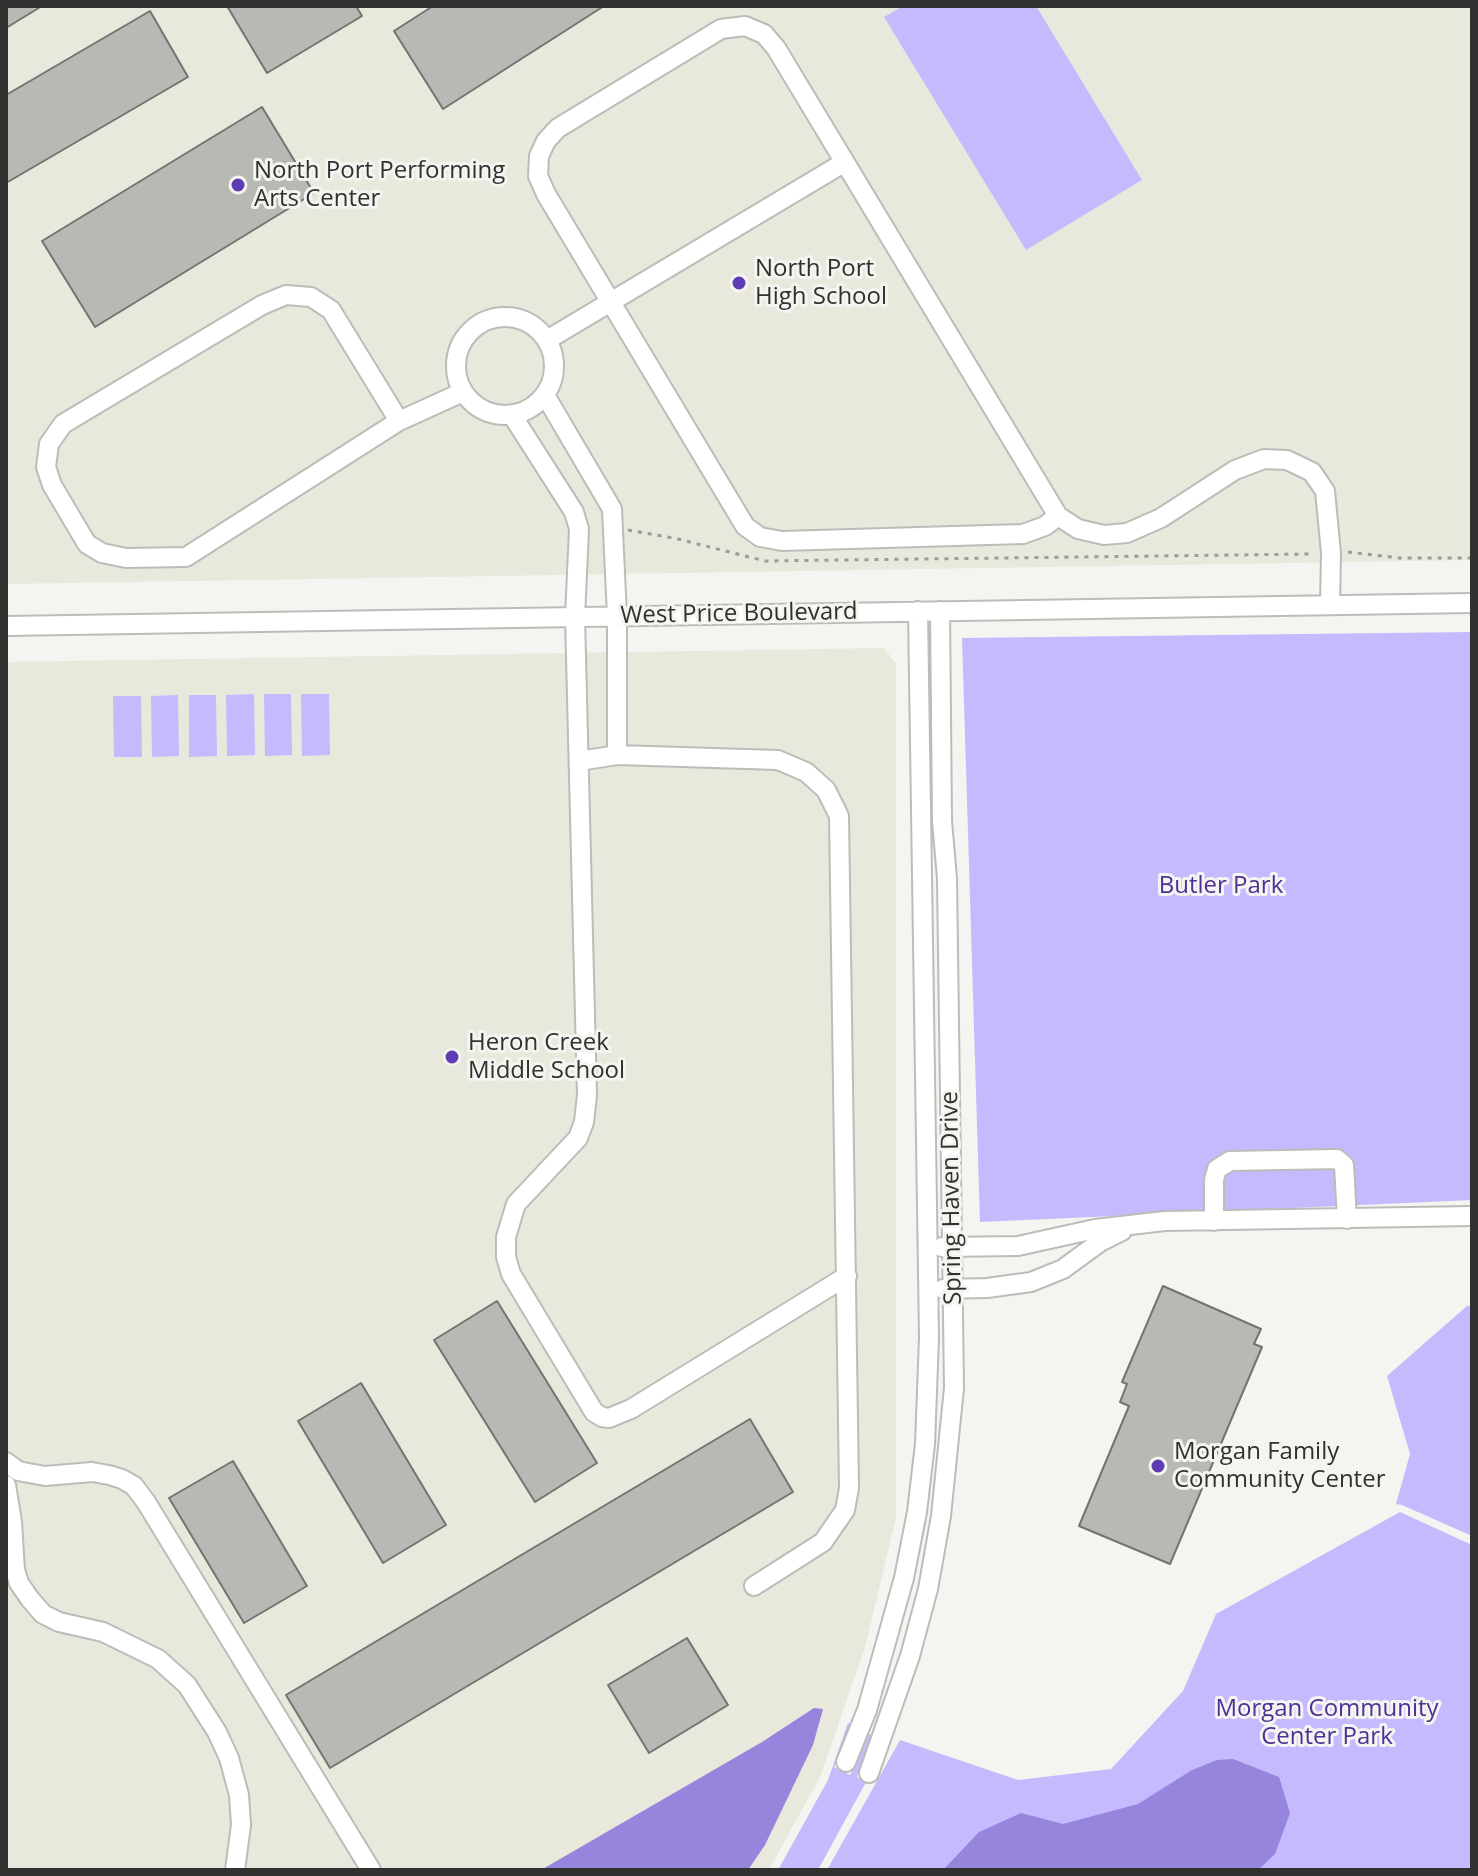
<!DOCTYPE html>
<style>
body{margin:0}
#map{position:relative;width:1478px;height:1876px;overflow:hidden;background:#f4f4f0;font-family:"Open Sans",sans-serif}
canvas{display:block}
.frame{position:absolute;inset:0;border:8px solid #313130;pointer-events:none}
</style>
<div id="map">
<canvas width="1478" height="1876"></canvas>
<div class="frame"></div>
</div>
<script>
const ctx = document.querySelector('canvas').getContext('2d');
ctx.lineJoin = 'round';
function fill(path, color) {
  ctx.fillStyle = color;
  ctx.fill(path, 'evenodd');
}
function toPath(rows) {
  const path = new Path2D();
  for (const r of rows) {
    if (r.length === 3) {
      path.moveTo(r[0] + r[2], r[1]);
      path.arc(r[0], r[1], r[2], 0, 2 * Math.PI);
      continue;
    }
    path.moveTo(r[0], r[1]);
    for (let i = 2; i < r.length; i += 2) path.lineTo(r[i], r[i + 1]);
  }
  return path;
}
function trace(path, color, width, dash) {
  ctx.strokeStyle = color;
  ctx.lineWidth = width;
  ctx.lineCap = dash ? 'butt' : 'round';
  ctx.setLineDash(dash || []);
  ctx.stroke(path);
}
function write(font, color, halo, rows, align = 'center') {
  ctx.font = font + ' "Open Sans",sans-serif';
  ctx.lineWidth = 6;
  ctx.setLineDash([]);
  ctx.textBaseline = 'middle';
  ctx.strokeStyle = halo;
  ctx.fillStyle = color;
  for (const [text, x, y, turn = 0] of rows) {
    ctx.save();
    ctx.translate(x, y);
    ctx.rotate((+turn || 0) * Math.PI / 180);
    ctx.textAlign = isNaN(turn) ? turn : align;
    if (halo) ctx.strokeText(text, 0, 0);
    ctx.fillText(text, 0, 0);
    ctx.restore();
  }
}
const built = toPath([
 [6,6,1472,6,1472,560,6,584],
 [884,648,896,664,896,1518,865,1647,821,1775,769,1870,6,1870,6,662]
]);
const green = toPath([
 [903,6,1036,6,1142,180,1026,250,884,17],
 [1472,632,1472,1200,980,1222,962,638],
 [254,694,255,755,227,756,226,695],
 [264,694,291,694,292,755,265,756],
 [301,694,329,694,330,755,302,756],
 [178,695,179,756,152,757,151,696],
 [189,695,216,695,217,756,189,757],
 [113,696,141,696,142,757,114,757],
 [1467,1306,1472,1306,1472,1536,1402,1505,1396,1504,1410,1454,1387,1376],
 [1400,1512,1472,1545,1472,1870,827,1870,900,1740,1018,1780,1111,1769,1183,1691,1216,1614],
 [848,1723,851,1724,834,1767,850,1775,868,1733,872,1736,857,1777,866,1782,818,1870,778,1870,828,1780]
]);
const water = toPath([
 [814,1708,823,1709,813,1745,765,1845,748,1870,541,1870,762,1742],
 [1233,1759,1279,1777,1290,1813,1275,1854,1258,1870,943,1870,979,1832,1021,1813,1063,1824,1138,1804,1192,1770,1217,1760]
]);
const building = toPath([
 [6,6,42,6,6,28,6,6],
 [227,6,356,6,362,16,267,73,227,6],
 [433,6,604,6,443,109,394,31,433,6],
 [150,11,188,77,6,183,6,95,150,11],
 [262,107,314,193,95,327,42,241,262,107],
 [1163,1286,1261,1329,1254,1344,1262,1347,1170,1564,1079,1526,1129,1406,1120,1402,1127,1384,1122,1382,1163,1286],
 [497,1301,597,1463,535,1502,434,1340,497,1301],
 [361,1383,446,1525,383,1563,298,1421,361,1383],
 [750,1419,793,1492,330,1768,286,1695,750,1419],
 [233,1461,307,1586,244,1623,169,1498,233,1461],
 [687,1638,728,1705,649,1753,608,1685,687,1638]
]);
const path = toPath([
 [628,530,678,539,765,561,1313,554],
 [1348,552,1400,558,1472,558]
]);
const minor = toPath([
 [505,366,49],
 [547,340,845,162],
 [545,395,612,509,617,616,617,755],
 [512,415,574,512,579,529,575,617,587,1095,584,1122,578,1138,516,1204,506,1237,506,1257,511,1274,594,1412,602,1417,609,1418,631,1409,847,1276],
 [399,421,186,557,126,558,102,553,87,544,52,485,46,467,49,444,63,424,262,305,286,295,311,297,331,310,399,421,463,392],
 [1058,516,1045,526,1023,534,782,541,760,537,745,526,546,194,538,176,539,156,546,141,558,128,721,29,745,26,764,34,776,48,1058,516,1078,529,1104,535,1127,533,1161,518,1235,470,1264,459,1287,460,1312,472,1325,491,1331,553,1330,605],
 [6,626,1472,603],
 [579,761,617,755,778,760,806,772,814,779,826,790,839,816,849,1488,845,1510,823,1542,754,1586],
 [1214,1221,1214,1180,1217,1169,1230,1161,1337,1159,1344,1165,1347,1219],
 [942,1247,1018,1246,1095,1229,1165,1221,1472,1216],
 [943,1289,987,1288,1031,1282,1063,1269,1100,1242,1122,1231],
 [6,1462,18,1471,45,1476,92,1472,109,1475,122,1479,134,1486,146,1502,371,1870],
 [6,1485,12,1522,15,1570,19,1583,30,1599,43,1614,59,1622,103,1632,158,1659,187,1685,217,1732,229,1758,239,1795,241,1825,235,1870],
 [846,1762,867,1710,904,1578,917,1512,925,1444,929,1338,918,611],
 [869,1773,910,1656,928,1589,941,1516,954,1388,947,878,942,821,940,611]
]);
const markers = [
 [238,185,8,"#603cb4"],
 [739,283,8,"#603cb4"],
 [452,1057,8,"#603cb4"],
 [1158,1466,8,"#603cb4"]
];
const poiNames = [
 ["North Port Performing",254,171],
 ["Arts Center",254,199],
 ["North Port",755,269],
 ["High School",755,297],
 ["Heron Creek",468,1043],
 ["Middle School",468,1071],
 ["Morgan Family",1174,1452],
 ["Community Center",1174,1480]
];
const streetNames = [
 ["West Price Boulevard",739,614,-1],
 ["Spring Haven Drive",952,1198,-91]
];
const parkNames = [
 ["Butler Park",1221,886],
 ["Morgan Community",1327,1709],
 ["Center Park",1327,1737]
];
fill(built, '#e9e8dd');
fill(green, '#c5bafd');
fill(water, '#9784dd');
fill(building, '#b8b8b4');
trace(building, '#747370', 2);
trace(minor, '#bcbcb8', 22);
trace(path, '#9b9b99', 3, [4, 6]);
trace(minor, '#fff', 18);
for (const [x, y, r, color] of markers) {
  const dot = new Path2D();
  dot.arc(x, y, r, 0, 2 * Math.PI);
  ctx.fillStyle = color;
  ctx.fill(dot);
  trace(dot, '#f4f4f0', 3);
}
write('24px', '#313130', '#f4f4f0', poiNames, 'left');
write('24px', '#313130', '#f4f4f0', streetNames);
write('24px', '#503097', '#f4f4f0', parkNames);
</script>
